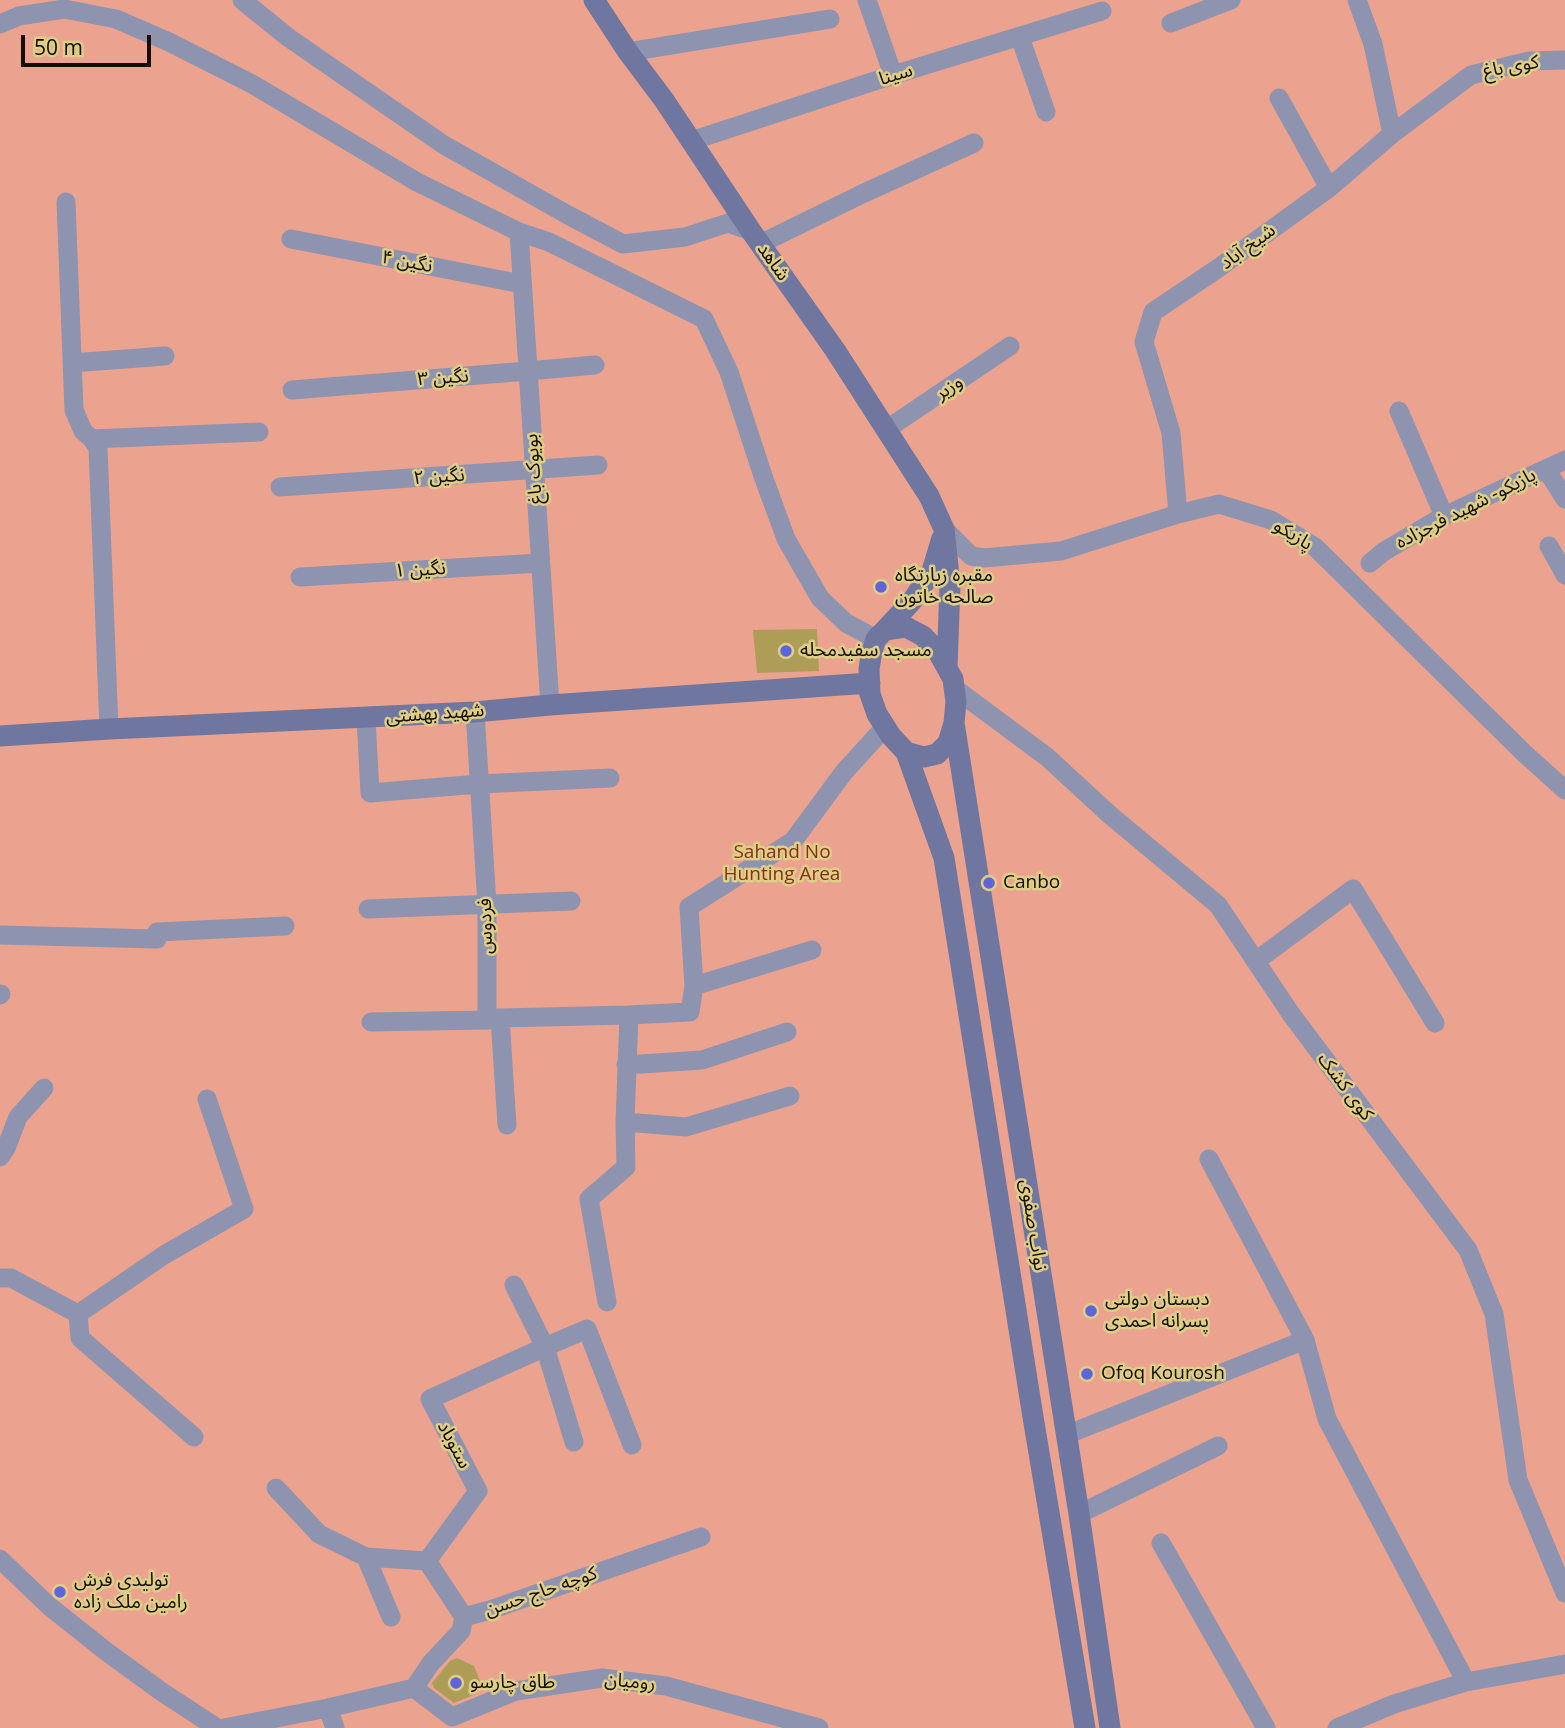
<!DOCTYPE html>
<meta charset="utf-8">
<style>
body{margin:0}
#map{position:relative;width:1565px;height:1728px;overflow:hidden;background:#dece87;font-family:"Open Sans",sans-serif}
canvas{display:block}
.scale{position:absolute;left:21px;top:35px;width:130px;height:32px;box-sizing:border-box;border:4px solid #150f00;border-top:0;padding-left:9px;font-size:21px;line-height:24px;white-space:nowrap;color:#150f00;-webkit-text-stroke:5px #dece87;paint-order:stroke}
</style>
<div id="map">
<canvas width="1565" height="1728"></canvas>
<div class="scale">50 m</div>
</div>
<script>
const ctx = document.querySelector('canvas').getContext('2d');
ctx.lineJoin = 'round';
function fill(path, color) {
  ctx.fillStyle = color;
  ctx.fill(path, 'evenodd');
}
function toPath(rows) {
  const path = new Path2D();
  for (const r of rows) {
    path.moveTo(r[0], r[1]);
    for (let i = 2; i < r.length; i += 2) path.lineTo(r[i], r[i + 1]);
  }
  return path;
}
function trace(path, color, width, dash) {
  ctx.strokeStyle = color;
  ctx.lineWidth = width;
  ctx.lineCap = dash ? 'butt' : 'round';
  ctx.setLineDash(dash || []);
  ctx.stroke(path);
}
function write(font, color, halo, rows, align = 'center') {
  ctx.font = font + ' "Open Sans","Noto Sans Arabic",sans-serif';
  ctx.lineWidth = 5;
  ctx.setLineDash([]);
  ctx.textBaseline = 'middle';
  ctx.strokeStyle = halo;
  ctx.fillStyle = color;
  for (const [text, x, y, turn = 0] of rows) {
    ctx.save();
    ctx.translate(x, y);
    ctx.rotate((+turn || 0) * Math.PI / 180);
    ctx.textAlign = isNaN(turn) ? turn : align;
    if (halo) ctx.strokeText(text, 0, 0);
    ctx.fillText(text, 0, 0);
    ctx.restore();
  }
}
const green = toPath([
 [0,0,1565,0,1565,1728,0,1728]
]);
const building = toPath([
 [817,629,819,671,757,673,753,630],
 [457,1658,474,1666,481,1684,476,1694,454,1703,434,1688,432,1683,450,1661]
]);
const street = toPath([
 [242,0,289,38,444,145,568,215,623,244,685,237,728,223,751,231],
 [867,0,893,75],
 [1171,23,1231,0],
 [0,24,19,16,64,9,116,19,169,42,252,84,417,182,519,232,549,242,704,319,729,372,763,476,786,539,820,598,846,623,876,639],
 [1020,37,1046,112],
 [628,52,830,19],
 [1279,98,1329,188],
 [1392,134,1471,75,1529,61,1565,60],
 [691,141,893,75,1102,11],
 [66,202,74,410,83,431,92,439,98,448,109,729],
 [519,232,550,705],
 [291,239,522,284],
 [760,244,862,194,974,143],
 [72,363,165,356],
 [292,390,528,371,595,365],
 [1399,411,1444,516],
 [887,429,1010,346],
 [92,439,259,432],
 [1546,469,1565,499],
 [280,487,598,465],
 [1178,514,1171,433,1144,342,1153,312,1217,269,1329,188,1392,134,1373,44,1357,0],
 [944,529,971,556,984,558,1061,551,1178,514,1219,504,1271,520,1315,547,1524,753,1565,790],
 [1549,546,1565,575],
 [1370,563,1383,552,1444,516,1565,460],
 [300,577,540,563],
 [954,688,1047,757,1110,815,1218,905,1291,1014,1468,1250,1494,1314,1518,1480,1565,1593],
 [475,712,487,905,487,1020,500,1018,507,1125],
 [366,718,370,793,479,784,610,778],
 [368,909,571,901],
 [0,935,157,939,157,932,285,926],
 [1256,961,1353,889,1435,1023],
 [694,986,812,950],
 [0,995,1,994],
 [629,1015,690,1012,694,986,689,907,793,841,844,772,885,727],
 [500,1018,629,1015,625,1122,626,1167,589,1199,607,1302],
 [371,1022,487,1020],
 [626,1065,702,1060,787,1032],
 [625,1122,686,1127,790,1096],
 [0,1157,6,1148,18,1117,44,1088],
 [1209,1159,1305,1340,1327,1419,1466,1682],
 [0,1278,11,1278,78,1314,164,1255,244,1209,207,1099],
 [78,1314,80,1338,194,1437],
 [1066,1435,1305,1340],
 [574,1442,545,1347,587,1329,632,1445],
 [276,1488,319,1534,366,1557,427,1561],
 [1079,1514,1218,1446],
 [1161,1543,1266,1728],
 [366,1557,391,1617],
 [0,1559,49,1606,107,1652,162,1692,217,1728],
 [464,1617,427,1561,478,1491,430,1399,545,1347,514,1285],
 [414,1688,431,1663,461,1631,464,1617,490,1610,701,1537],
 [328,1708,335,1728],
 [224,1728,328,1708,414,1688,452,1717,516,1691,602,1678,666,1686,819,1728],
 [1337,1728,1394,1704,1466,1682,1565,1664]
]);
const secondary = toPath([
 [594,0,628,52,664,100,751,231,835,350,929,496,944,529,950,585,947,668],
 [906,627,923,636,938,652,953,679,956,702,954,723,948,743,937,754,924,757,906,752,891,736,877,714,870,694,869,669,872,651,876,639,885,630,906,627],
 [885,630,912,601,932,571,942,538],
 [954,723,1079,1514,1110,1728],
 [0,736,109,729,475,712,550,705,870,683],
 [906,752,944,858,1033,1417,1085,1728]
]);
const markers = [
 [881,587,7,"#5e64dc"],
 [786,651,7,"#5e64dc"],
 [989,883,7,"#5e64dc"],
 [1091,1311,7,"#5e64dc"],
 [1087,1374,7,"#5e64dc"],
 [60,1592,7,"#5e64dc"],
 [456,1683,7,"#5e64dc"]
];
const streetNames = [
 ["کوی باغ",1511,67,-10],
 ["سینا",896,75,-17],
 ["شیخ آباد",1248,247,-36],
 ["نگین ۴",407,262,11],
 ["شاهد",773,262,55],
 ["نگین ۳",443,378,-4],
 ["وزیر",949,388,-34],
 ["بویوک باغ",534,469,-94],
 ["نگین ۲",439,477,-4],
 ["پازیکو- شهید فرجزاده",1466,509,-27],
 ["پازیکو",1293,535,32],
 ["نگین ۱",420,570,-3],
 ["شهید بهشتی",435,714,-4],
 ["فردوس",486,926,-91],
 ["کوی کشک",1345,1087,53],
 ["نواب صفوی",1033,1225,81],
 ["ستوباد",454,1445,62],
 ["کوچه حاج حسن",541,1592,-19],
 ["رومیان",630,1682,5]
];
const poiNames = [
 ["مقبره زیارتگاه",895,576],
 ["صالحه خاتون",895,598],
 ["مسجد سفیدمحله",800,651],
 ["Canbo",1003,883],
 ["دبستان دولتی",1105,1300],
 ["پسرانه احمدی",1105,1322],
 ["Ofoq Kourosh",1101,1374],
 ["تولیدی فرش",74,1581],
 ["رامین ملک زاده",74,1603],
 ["طاق چارسو",470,1683]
];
const parkNames = [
 ["Sahand No",782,853],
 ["Hunting Area",782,875]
];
fill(green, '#eba38f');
fill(building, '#ae9d57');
trace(street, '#8e93af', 19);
trace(secondary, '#6f769f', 21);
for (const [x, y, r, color] of markers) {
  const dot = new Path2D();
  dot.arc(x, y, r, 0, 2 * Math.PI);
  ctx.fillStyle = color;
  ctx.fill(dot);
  trace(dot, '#dece87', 2.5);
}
write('19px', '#150f00', '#dece87', streetNames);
write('19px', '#150f00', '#dece87', poiNames, 'left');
write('19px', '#873016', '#dece87', parkNames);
</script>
